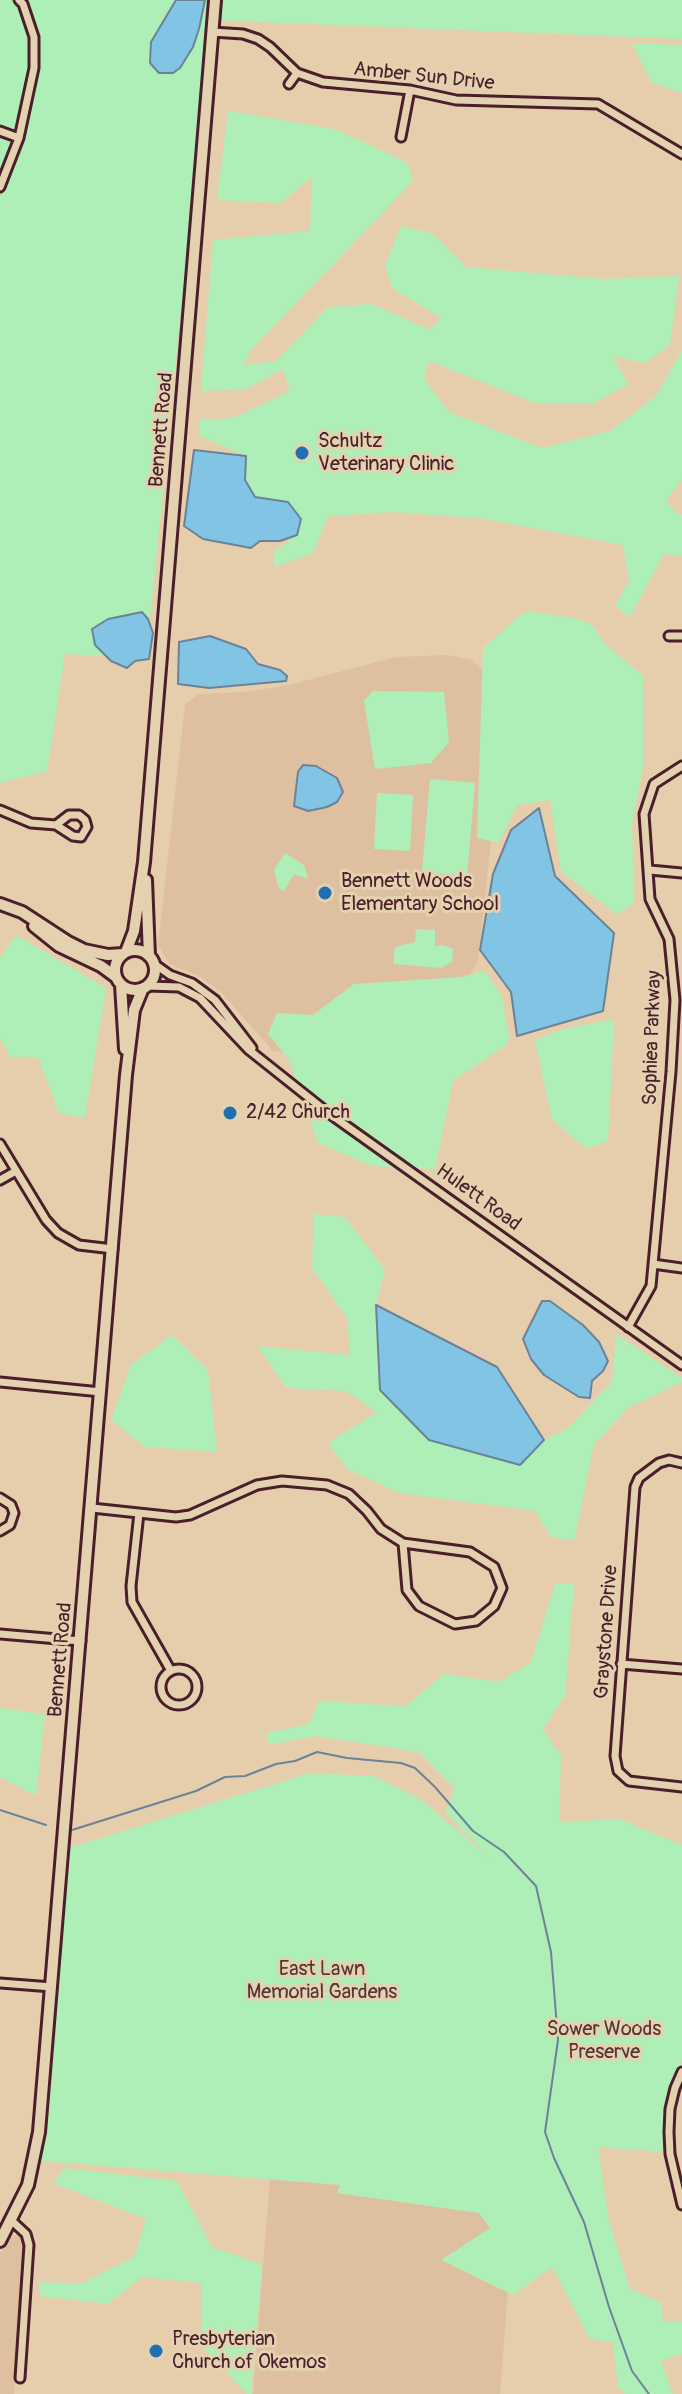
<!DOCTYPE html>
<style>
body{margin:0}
canvas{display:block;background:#e6ceac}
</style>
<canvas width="682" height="2394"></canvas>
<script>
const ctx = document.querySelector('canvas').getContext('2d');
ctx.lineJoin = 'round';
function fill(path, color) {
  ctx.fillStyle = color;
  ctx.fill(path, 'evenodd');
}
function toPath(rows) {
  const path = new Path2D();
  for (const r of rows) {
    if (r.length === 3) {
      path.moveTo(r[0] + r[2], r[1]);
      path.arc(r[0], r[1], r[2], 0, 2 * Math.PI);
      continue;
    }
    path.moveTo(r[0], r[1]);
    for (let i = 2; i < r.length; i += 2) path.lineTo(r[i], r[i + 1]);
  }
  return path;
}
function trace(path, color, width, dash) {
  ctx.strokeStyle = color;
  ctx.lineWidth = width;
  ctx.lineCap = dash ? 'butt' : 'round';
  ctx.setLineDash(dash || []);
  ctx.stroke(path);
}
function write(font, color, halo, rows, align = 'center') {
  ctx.font = font + ' Pangolin,sans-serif';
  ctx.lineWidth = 6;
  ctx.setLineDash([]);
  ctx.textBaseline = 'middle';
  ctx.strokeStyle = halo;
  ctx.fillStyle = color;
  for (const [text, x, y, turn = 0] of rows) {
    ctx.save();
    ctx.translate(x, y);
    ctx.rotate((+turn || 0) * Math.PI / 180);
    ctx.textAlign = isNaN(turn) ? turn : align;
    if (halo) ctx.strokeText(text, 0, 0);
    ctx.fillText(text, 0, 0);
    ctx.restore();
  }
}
const built = toPath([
 [448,655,472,660,488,676,491,841,478,961,468,978,294,1053,273,1051,220,991,199,976,169,964,158,945,185,704,199,694,245,692,289,685,396,657],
 [270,2179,515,2199,500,2394,253,2394],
 [18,2235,24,2240,25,2260,14,2394,0,2394,0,2253,11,2237]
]);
const green = toPath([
 [0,0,682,0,682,39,210,20,146,659,65,654,47,771,0,783],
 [632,43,682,45,682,93,651,82],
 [228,111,335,129,408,163,413,181,252,349,243,365,276,361,328,307,371,304,431,330,441,318,392,288,385,266,401,226,433,234,466,267,602,279,679,276,670,345,644,363,613,356,628,384,594,403,535,403,429,361,424,379,449,412,542,448,610,431,656,396,682,350,682,479,666,501,678,515,682,514,682,556,664,554,630,617,615,606,629,582,623,545,478,518,394,512,328,516,313,553,275,567,273,553,297,535,301,518,255,497,245,480,246,456,199,436,200,420,233,418,290,391,283,369,246,389,201,391,213,240,310,231,312,177,280,203,217,200],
 [525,611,579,619,593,626,603,642,643,676,643,768,632,823,634,903,617,915,561,871,550,800,517,805,499,843,477,838,483,648],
 [373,691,444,692,449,742,431,763,375,769,364,701],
 [430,779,475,783,467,876,422,872],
 [377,793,413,795,410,851,374,849],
 [285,853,304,865,308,879,294,874,284,891,279,889,274,870],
 [416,929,435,930,435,946,444,945,453,949,452,962,441,968,393,964,395,947,415,942],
 [16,935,106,988,85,1118,59,1113,38,1057,11,1057,0,1039,0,958],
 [485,971,502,997,509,1037,506,1045,453,1081,435,1169,372,1166,318,1143,290,1061,268,1034,277,1013,313,1015,354,984,461,977],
 [614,1019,608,1141,587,1149,552,1120,535,1040,563,1029],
 [314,1214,345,1217,385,1270,376,1305,520,1465,544,1440,567,1429,612,1382,616,1334,682,1378,682,1382,629,1407,594,1444,574,1541,551,1537,535,1511,399,1493,347,1469,328,1443,377,1412,346,1391,286,1388,258,1346,350,1355,347,1318,312,1268],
 [172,1335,208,1370,217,1452,145,1447,111,1420,131,1365],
 [555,1584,574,1584,565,1696,543,1729,561,1756,559,1822,619,1819,682,1845,682,2060,669,2088,664,2112,665,2152,598,2147,608,2218,630,2289,661,2303,663,2321,682,2322,682,2354,661,2361,673,2394,625,2394,618,2387,613,2342,590,2339,552,2267,513,2295,441,2260,490,2228,479,2213,337,2193,340,2185,41,2161,69,1848,310,1773,374,1776,422,1800,491,1859,445,1812,455,1789,419,1752,314,1736,269,1745,266,1733,309,1724,319,1701,406,1706,444,1674,499,1682,531,1662],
 [0,1708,45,1714,36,1796,0,1777],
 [65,2168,177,2181,212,2247,262,2265,251,2394,247,2394,202,2346,202,2283,142,2277,107,2304,40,2296,39,2282,80,2284,134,2257,146,2219,53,2183]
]);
const water = toPath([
 [176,0,205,0,199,29,193,47,180,68,173,73,159,73,150,63,151,42,176,0],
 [194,450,246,456,245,480,255,497,288,502,301,519,297,535,280,541,260,541,251,548,203,539,184,526,194,450],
 [142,612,148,619,153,633,149,659,135,661,127,668,111,661,95,645,92,629,108,619,142,612],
 [210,636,246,649,258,664,280,670,287,676,286,681,209,688,178,684,179,642,210,636],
 [303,765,316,766,337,778,343,792,337,802,327,807,308,811,294,806,298,772,303,765],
 [539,808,555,876,614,933,603,1011,517,1036,511,992,480,950,493,874,511,830,539,808],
 [542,1301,550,1301,583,1325,599,1342,608,1361,603,1371,592,1381,590,1398,579,1397,544,1375,531,1359,523,1339,542,1301],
 [376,1305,497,1367,544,1440,520,1465,429,1440,380,1390,376,1305]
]);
const stream = toPath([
 [0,1810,46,1825],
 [72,1830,196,1791,225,1777,245,1776,276,1764,295,1761,317,1752,347,1758,401,1763,415,1768,435,1787,473,1831,504,1852,536,1886,551,1952,558,2040,545,2132,554,2158,584,2222,609,2307,632,2371,649,2394]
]);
const street = toPath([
 [212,32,243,34,258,39,270,47,297,73,323,82,410,90,456,100,598,104,682,154],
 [289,84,297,73],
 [0,131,19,138],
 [401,137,410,90],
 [0,187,19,138,34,68,34,37,23,4,19,0],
 [669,636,682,636],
 [0,810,31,823,56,825,73,836,81,837,87,827,85,820,79,815,69,815,56,825],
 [650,870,682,873],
 [153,963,170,975,192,983,215,1000,252,1048],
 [147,986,179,987,200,998,249,1050,327,1112,682,1365],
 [0,1144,46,1220,58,1233,79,1245,113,1249],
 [0,1180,16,1171],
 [653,1264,682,1268],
 [628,1327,651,1286,671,1072,675,1000,669,939,650,899,644,814,654,784,682,766],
 [0,1382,101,1392],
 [682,1463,669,1460,659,1463,639,1478,635,1487,615,1756,618,1771,629,1781,682,1787],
 [0,1498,11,1505,14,1513,10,1525,0,1531],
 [92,1508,176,1517,190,1515,257,1485,282,1481,327,1485,349,1494,367,1511,381,1529,403,1543,470,1552,494,1567,502,1588,494,1606,476,1621,455,1624,419,1606,407,1590,403,1543],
 [139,1513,131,1586,132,1602,171,1671],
 [0,1634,81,1641],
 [621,1664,682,1669],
 [179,1687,18],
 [0,1983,52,1987],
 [682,2072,675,2088,670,2109,669,2132,670,2154,682,2205],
 [12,2221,26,2234,29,2245,20,2378]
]);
const secondary = toPath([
 [146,880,149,956],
 [0,904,22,912,68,942,84,950,108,955,123,954],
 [34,926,59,946,101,966,116,977],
 [135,970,20],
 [126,952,134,931,144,862,215,0],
 [121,985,125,1049],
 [0,2241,28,2185,39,2132,126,1075,134,1010,143,988]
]);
const markers = [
 [302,453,8,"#1f6fb2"],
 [325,893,8,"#1f6fb2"],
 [230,1113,8,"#1f6fb2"],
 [156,2351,8,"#1f6fb2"]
];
const streetNames = [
 ["Amber Sun Drive",424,77,6],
 ["Bennett Road",162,430,-85],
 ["Sophiea Parkway",653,1038,-88],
 ["Hulett Road",478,1198,36],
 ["Graystone Drive",607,1632,-86],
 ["Bennett Road",61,1660,-85]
];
const poiNames = [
 ["Schultz",318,442],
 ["Veterinary Clinic",318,465],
 ["Bennett Woods",341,882],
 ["Elementary School",341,905],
 ["2/42 Church",246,1113],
 ["Presbyterian",172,2340],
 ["Church of Okemos",172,2363]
];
const parkNames = [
 ["East Lawn",322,1970],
 ["Memorial Gardens",322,1993],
 ["Sower Woods",604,2030],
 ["Preserve",604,2053]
];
fill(built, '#dec0a0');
fill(green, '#aeefb8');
fill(water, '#82c4e3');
trace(water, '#6c8299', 2);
trace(stream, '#6c8299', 2);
trace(street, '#4a1f2b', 13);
trace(secondary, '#4a1f2b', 16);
trace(street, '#e4d1af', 7);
trace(secondary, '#e4d1af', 10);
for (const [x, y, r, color] of markers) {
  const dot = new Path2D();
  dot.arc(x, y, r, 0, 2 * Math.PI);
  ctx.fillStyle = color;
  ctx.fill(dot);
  trace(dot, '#e4d1af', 3);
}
write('20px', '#4a1f2b', '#e4d1af', streetNames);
write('20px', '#4a1f2b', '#e4d1af', poiNames, 'left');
write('20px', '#543439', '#e4d1af', parkNames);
</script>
